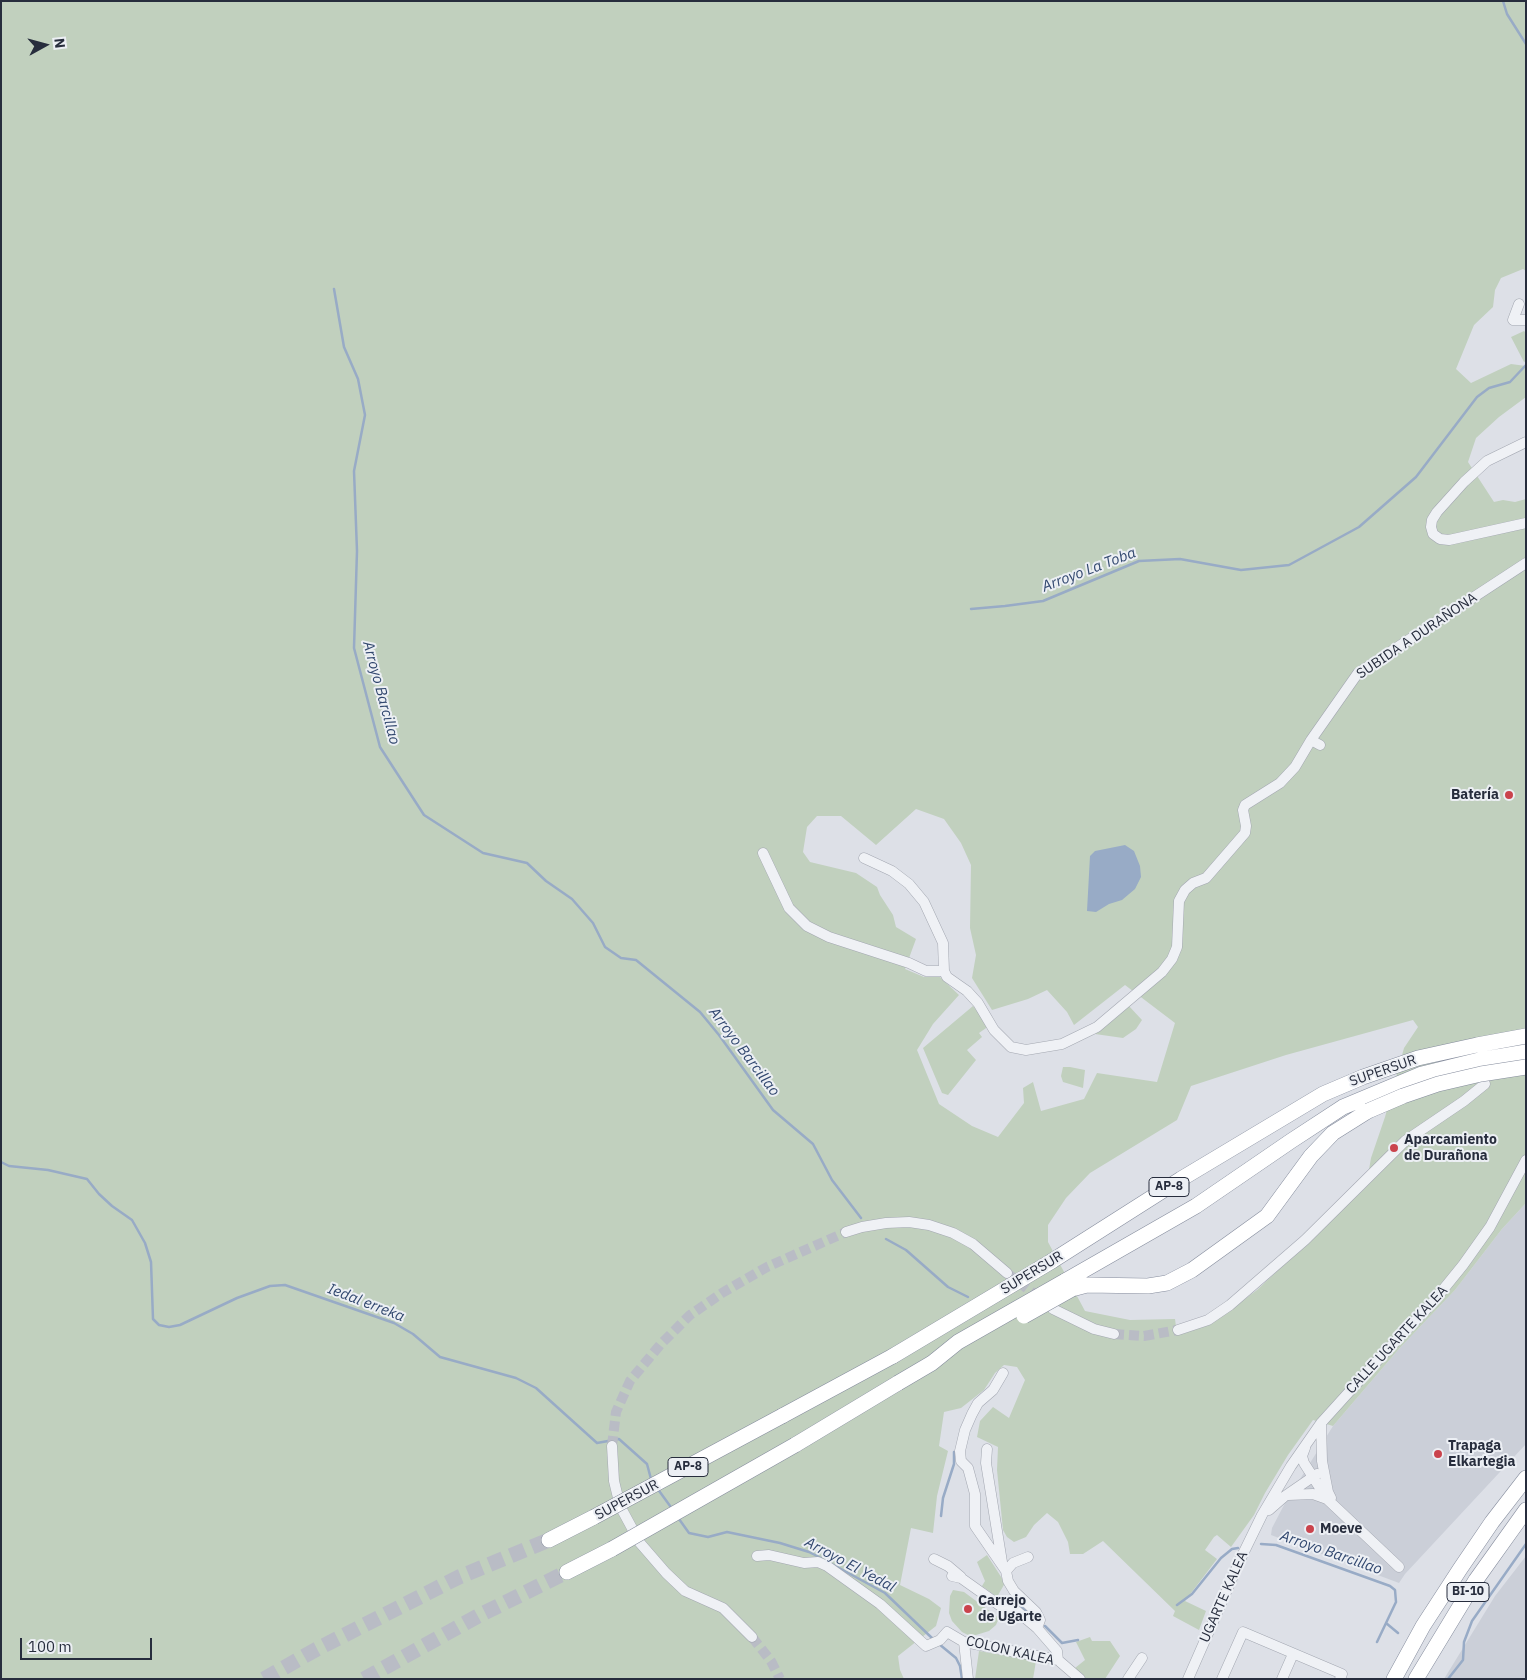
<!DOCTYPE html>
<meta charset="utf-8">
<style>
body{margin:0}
#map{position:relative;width:1527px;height:1680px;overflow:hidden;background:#dde0e7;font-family:"IBM Plex Sans",sans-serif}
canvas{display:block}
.frame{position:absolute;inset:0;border:2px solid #272d3d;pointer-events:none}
.north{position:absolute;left:20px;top:20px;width:50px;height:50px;-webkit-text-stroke:4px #eceff4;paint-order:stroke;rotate:83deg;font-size:14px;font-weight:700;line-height:20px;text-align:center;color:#272d3d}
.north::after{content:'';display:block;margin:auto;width:18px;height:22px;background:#272d3d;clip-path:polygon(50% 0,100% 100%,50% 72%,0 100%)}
.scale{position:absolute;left:20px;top:1638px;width:132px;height:22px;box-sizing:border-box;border:2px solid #272d3d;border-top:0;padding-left:6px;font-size:15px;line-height:18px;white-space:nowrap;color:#272d3d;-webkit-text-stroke:4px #eceff4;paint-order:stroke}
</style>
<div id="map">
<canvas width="1527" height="1680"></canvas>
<div class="frame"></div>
<div class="north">N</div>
<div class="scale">100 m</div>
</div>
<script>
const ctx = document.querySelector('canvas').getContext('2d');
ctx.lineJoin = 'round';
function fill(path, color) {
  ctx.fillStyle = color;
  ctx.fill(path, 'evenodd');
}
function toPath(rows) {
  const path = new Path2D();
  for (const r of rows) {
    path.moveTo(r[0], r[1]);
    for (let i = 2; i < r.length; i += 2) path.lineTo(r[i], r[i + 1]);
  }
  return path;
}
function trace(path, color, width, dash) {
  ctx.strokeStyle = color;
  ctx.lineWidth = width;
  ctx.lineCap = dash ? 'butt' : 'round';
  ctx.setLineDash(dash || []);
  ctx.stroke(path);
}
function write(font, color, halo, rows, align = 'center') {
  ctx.font = font + ' "IBM Plex Sans",sans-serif';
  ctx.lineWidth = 4;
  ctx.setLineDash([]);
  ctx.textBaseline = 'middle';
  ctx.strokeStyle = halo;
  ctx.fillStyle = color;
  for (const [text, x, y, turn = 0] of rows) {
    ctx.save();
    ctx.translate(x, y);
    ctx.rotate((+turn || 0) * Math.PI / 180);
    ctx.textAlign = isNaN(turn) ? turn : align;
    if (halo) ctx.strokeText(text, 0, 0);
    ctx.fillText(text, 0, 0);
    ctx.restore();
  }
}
const built = toPath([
 [1526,1203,1526,1444,1405,1574,1399,1583,1271,1535,1272,1528,1284,1505,1333,1426,1398,1350,1455,1290,1502,1229],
 [1526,1556,1526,1679,1444,1679,1495,1596]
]);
const green = toPath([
 [1,1,1526,1,1526,271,1523,269,1501,278,1495,290,1493,307,1474,325,1456,369,1471,383,1511,364,1526,366,1526,397,1499,417,1476,438,1468,462,1494,502,1503,500,1515,502,1526,499,1526,1203,1502,1229,1455,1290,1398,1350,1333,1426,1313,1420,1288,1455,1265,1493,1254,1515,1231,1547,1217,1535,1214,1537,1205,1550,1217,1559,1185,1601,1206,1611,1199,1630,1173,1616,1175,1611,1103,1541,1083,1554,1070,1554,1068,1542,1058,1522,1047,1513,1034,1525,1026,1537,1014,1542,1007,1537,1003,1530,997,1470,998,1447,977,1437,980,1421,993,1407,1009,1418,1025,1380,1017,1367,1004,1365,995,1373,984,1390,961,1408,944,1412,939,1446,948,1451,937,1496,933,1533,911,1528,900,1585,929,1599,941,1608,936,1626,898,1656,900,1670,904,1679,1,1679],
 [916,809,944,819,961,843,971,865,970,928,976,955,972,978,992,1010,1028,999,1047,990,1067,1012,1074,1025,1125,985,1175,1023,1157,1082,1097,1073,1084,1099,1041,1111,1033,1082,1023,1088,1024,1103,998,1137,972,1126,939,1104,917,1050,933,1024,959,995,940,977,924,977,905,969,916,939,896,927,893,915,880,895,877,887,856,873,810,862,803,852,807,827,817,816,841,816,876,845],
 [1413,1020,1418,1027,1404,1048,1385,1117,1371,1158,1366,1187,1257,1290,1234,1307,1177,1334,1175,1319,1130,1320,1085,1311,1048,1242,1048,1225,1066,1198,1090,1173,1177,1120,1191,1086,1286,1055],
 [1524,331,1526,333,1526,361,1524,362,1511,337],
 [1128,1005,1142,1020,1136,1029,1123,1038,1095,1034],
 [973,1006,989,1026,979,1033,982,1037,967,1050,976,1060,948,1095,942,1093,923,1048],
 [1063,1067,1070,1067,1085,1070,1083,1088,1063,1082,1061,1076],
 [987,1555,1005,1583,997,1597,982,1586,985,1581,977,1562],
 [953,1590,964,1592,999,1618,996,1625,989,1631,976,1635,968,1635,962,1632,952,1621,949,1613,950,1596],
 [1090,1637,1092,1641,1110,1641,1120,1656,1105,1679,1084,1679,1075,1668,1085,1660,1076,1642],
 [979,1651,1036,1661,1033,1679,975,1679]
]);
const water = toPath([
 [1125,845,1134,851,1140,866,1141,877,1135,889,1122,900,1109,904,1096,912,1087,911,1090,856,1095,851]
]);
const stream = toPath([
 [1503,1,1507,14,1526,44],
 [334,289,344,347,358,379,365,415,354,471,357,551,354,648,380,747,424,815,483,853,527,863,546,881,572,899,593,923,605,947,621,958,636,960,700,1012,719,1035,773,1110,813,1144,832,1180,861,1218],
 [971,609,1005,606,1043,601,1139,561,1180,559,1241,570,1289,565,1359,527,1416,477,1477,397,1489,388,1510,382,1526,365],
 [1,1162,9,1166,48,1170,87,1179,99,1194,112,1206,132,1220,145,1243,151,1262,153,1319,159,1325,169,1327,180,1325,237,1298,270,1286,285,1285,394,1323,413,1334,440,1357,516,1378,536,1388,597,1443,619,1439,647,1464,651,1479],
 [886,1239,906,1250,948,1287,968,1297],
 [657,1488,673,1510],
 [941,1516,943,1498,954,1464,954,1452],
 [679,1519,689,1533,708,1537,727,1532,780,1543,809,1552,821,1558],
 [1261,1544,1276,1545,1390,1586,1395,1590,1396,1602,1377,1642],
 [830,1563,885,1593,933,1639],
 [1009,1604,1017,1605,1031,1614],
 [1177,1605,1192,1594,1221,1558,1232,1549,1238,1548],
 [1386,1623,1398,1633],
 [1045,1626,1062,1643,1078,1640],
 [939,1644,956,1658,960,1666,962,1679],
 [1448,1679,1463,1660,1464,1642,1472,1621,1526,1544]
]);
const minorTunnel = toPath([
 [1007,1273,1042,1300],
 [1114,1334,1144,1336,1178,1330],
 [612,1446,616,1412,630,1381,660,1345,690,1315,722,1293,767,1267,846,1232],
 [752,1637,771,1661,780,1679]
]);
const highwayTunnel = toPath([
 [264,1679,317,1649,459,1577,549,1540],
 [364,1679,478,1616,567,1572]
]);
const minor = toPath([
 [1519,304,1513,320,1526,320],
 [1526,442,1487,461,1464,482,1437,512,1432,520,1431,527,1433,534,1440,539,1449,540,1526,523],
 [1311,740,1320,745],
 [763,853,789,908,807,926,829,937,909,963,926,971,944,971],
 [864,858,892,871,909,884,924,902,943,943,944,971,947,977,967,991,978,1003,994,1030,1011,1047,1026,1050,1062,1044,1097,1027,1162,972,1172,959,1177,947,1179,901,1185,890,1193,883,1206,878,1245,833,1246,826,1243,810,1245,805,1280,783,1295,767,1311,740,1358,673,1526,563],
 [846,1232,862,1227,886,1223,909,1222,929,1225,953,1233,973,1244,1007,1273],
 [1053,1309,1094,1329,1114,1334],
 [1178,1330,1208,1320,1230,1305,1305,1240,1405,1141,1464,1101,1485,1084],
 [1003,1373,993,1390,978,1403,972,1414,965,1430,960,1451,961,1461,968,1468,975,1494,975,1526,1006,1571,1008,1581,1014,1591,1036,1612,1040,1620,1037,1628],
 [1321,1423,1322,1461,1328,1492,1331,1498],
 [612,1446,614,1481,620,1506,640,1543,666,1573,685,1591,723,1608,752,1637],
 [1305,1448,1302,1456,1304,1463,1327,1499,1399,1567],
 [987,1449,986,1463,1002,1562],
 [1288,1495,1313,1494,1327,1499],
 [1269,1510,1285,1496,1317,1474],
 [757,1556,769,1555,804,1563,818,1562,827,1566,880,1604,926,1646,940,1640,947,1632,964,1642,1058,1660,1080,1679],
 [934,1559,948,1566,961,1577],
 [1006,1571,1013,1563,1028,1557],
 [952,1576,961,1578,999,1605,1018,1612,1037,1628,1057,1651,1058,1660],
 [964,1642,968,1679],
 [1128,1679,1142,1658],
 [1188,1679,1241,1558,1262,1515,1291,1466,1321,1423,1378,1360,1433,1302,1463,1265,1490,1227,1526,1160],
 [1222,1679,1243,1632,1342,1674,1340,1679],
 [1282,1679,1293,1654]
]);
const highway = toPath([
 [1052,1261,1181,1179,1323,1094,1363,1077,1418,1058,1477,1045,1526,1036],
 [1065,1281,1196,1206,1291,1141,1343,1107,1422,1074,1479,1060,1526,1052],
 [1072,1289,1087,1285,1148,1286,1167,1283,1192,1270,1267,1216,1311,1156,1333,1133,1368,1111],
 [782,1416,893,1356],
 [795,1445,898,1383],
 [549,1540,594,1517],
 [567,1572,612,1549],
 [1394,1679,1423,1626,1460,1569,1492,1522,1526,1478],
 [1416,1679,1476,1580,1526,1510]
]);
const highwayBridge = toPath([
 [1368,1111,1403,1096,1438,1084,1481,1074,1526,1067],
 [1024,1316,1072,1289],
 [893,1356,1052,1261],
 [898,1383,932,1363,958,1342,1065,1281],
 [594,1517,782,1416],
 [612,1549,795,1445]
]);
const markers = [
 [1509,795,5,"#ca434c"],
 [1394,1148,5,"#ca434c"],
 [1438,1454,5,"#ca434c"],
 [1310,1529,5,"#ca434c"],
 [968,1609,5,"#ca434c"]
];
const shields = [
 [1169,1187,40],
 [688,1467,40],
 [1468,1592,42]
];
const shieldNames = [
 ["AP-8",1169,1187],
 ["AP-8",688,1467],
 ["BI-10",1468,1592]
];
const streetNames = [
 ["SUBIDA A DURAÑONA",1417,636,-34],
 ["SUPERSUR",1383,1071,-19],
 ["SUPERSUR",1032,1273,-31],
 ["CALLE UGARTE KALEA",1397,1340,-47],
 ["SUPERSUR",627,1500,-28],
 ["UGARTE KALEA",1224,1597,-66],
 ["COLON KALEA",1010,1651,13]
];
const poiNames = [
 ["Batería",1499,795,"right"],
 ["Aparcamiento",1404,1140],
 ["de Durañona",1404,1156],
 ["Trapaga",1448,1446],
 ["Elkartegia",1448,1462],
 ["Moeve",1320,1529],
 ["Carrejo",978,1601],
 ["de Ugarte",978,1617]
];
const waterNames = [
 ["Arroyo La Toba",1089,570,-21],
 ["Arroyo Barcillao",381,693,75],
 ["Arroyo Barcillao",744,1052,53],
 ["Iedal erreka",366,1303,21],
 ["Arroyo Barcillao",1331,1553,19],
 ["Arroyo El Yedal",850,1565,28]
];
fill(built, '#cbcfd8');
fill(green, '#c1d0be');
fill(water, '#98abc6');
trace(stream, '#98abc6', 2.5);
trace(minorTunnel, '#b9bcc5', 10, [10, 5]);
trace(highwayTunnel, '#b9bcc5', 15, [15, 8]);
trace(minor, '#a3a7b1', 11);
trace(highway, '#858c9d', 16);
trace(minor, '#eff1f5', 10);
trace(highway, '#fff', 15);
trace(highwayBridge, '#858c9d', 16, []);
trace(highwayBridge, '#fff', 15);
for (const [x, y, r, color] of markers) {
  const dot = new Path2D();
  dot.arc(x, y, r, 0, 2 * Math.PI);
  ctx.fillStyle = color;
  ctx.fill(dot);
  trace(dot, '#eceff4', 2);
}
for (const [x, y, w] of shields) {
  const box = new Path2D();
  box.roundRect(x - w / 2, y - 9.5, w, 19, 4);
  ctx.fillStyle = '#eceff4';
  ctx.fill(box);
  trace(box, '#272d3d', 1);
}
write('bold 12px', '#272d3d', null, shieldNames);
write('14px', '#272d3d', '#eceff4', streetNames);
write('bold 14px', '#272d3d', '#eceff4', poiNames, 'left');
write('italic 15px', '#32486f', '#eceff4', waterNames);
</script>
